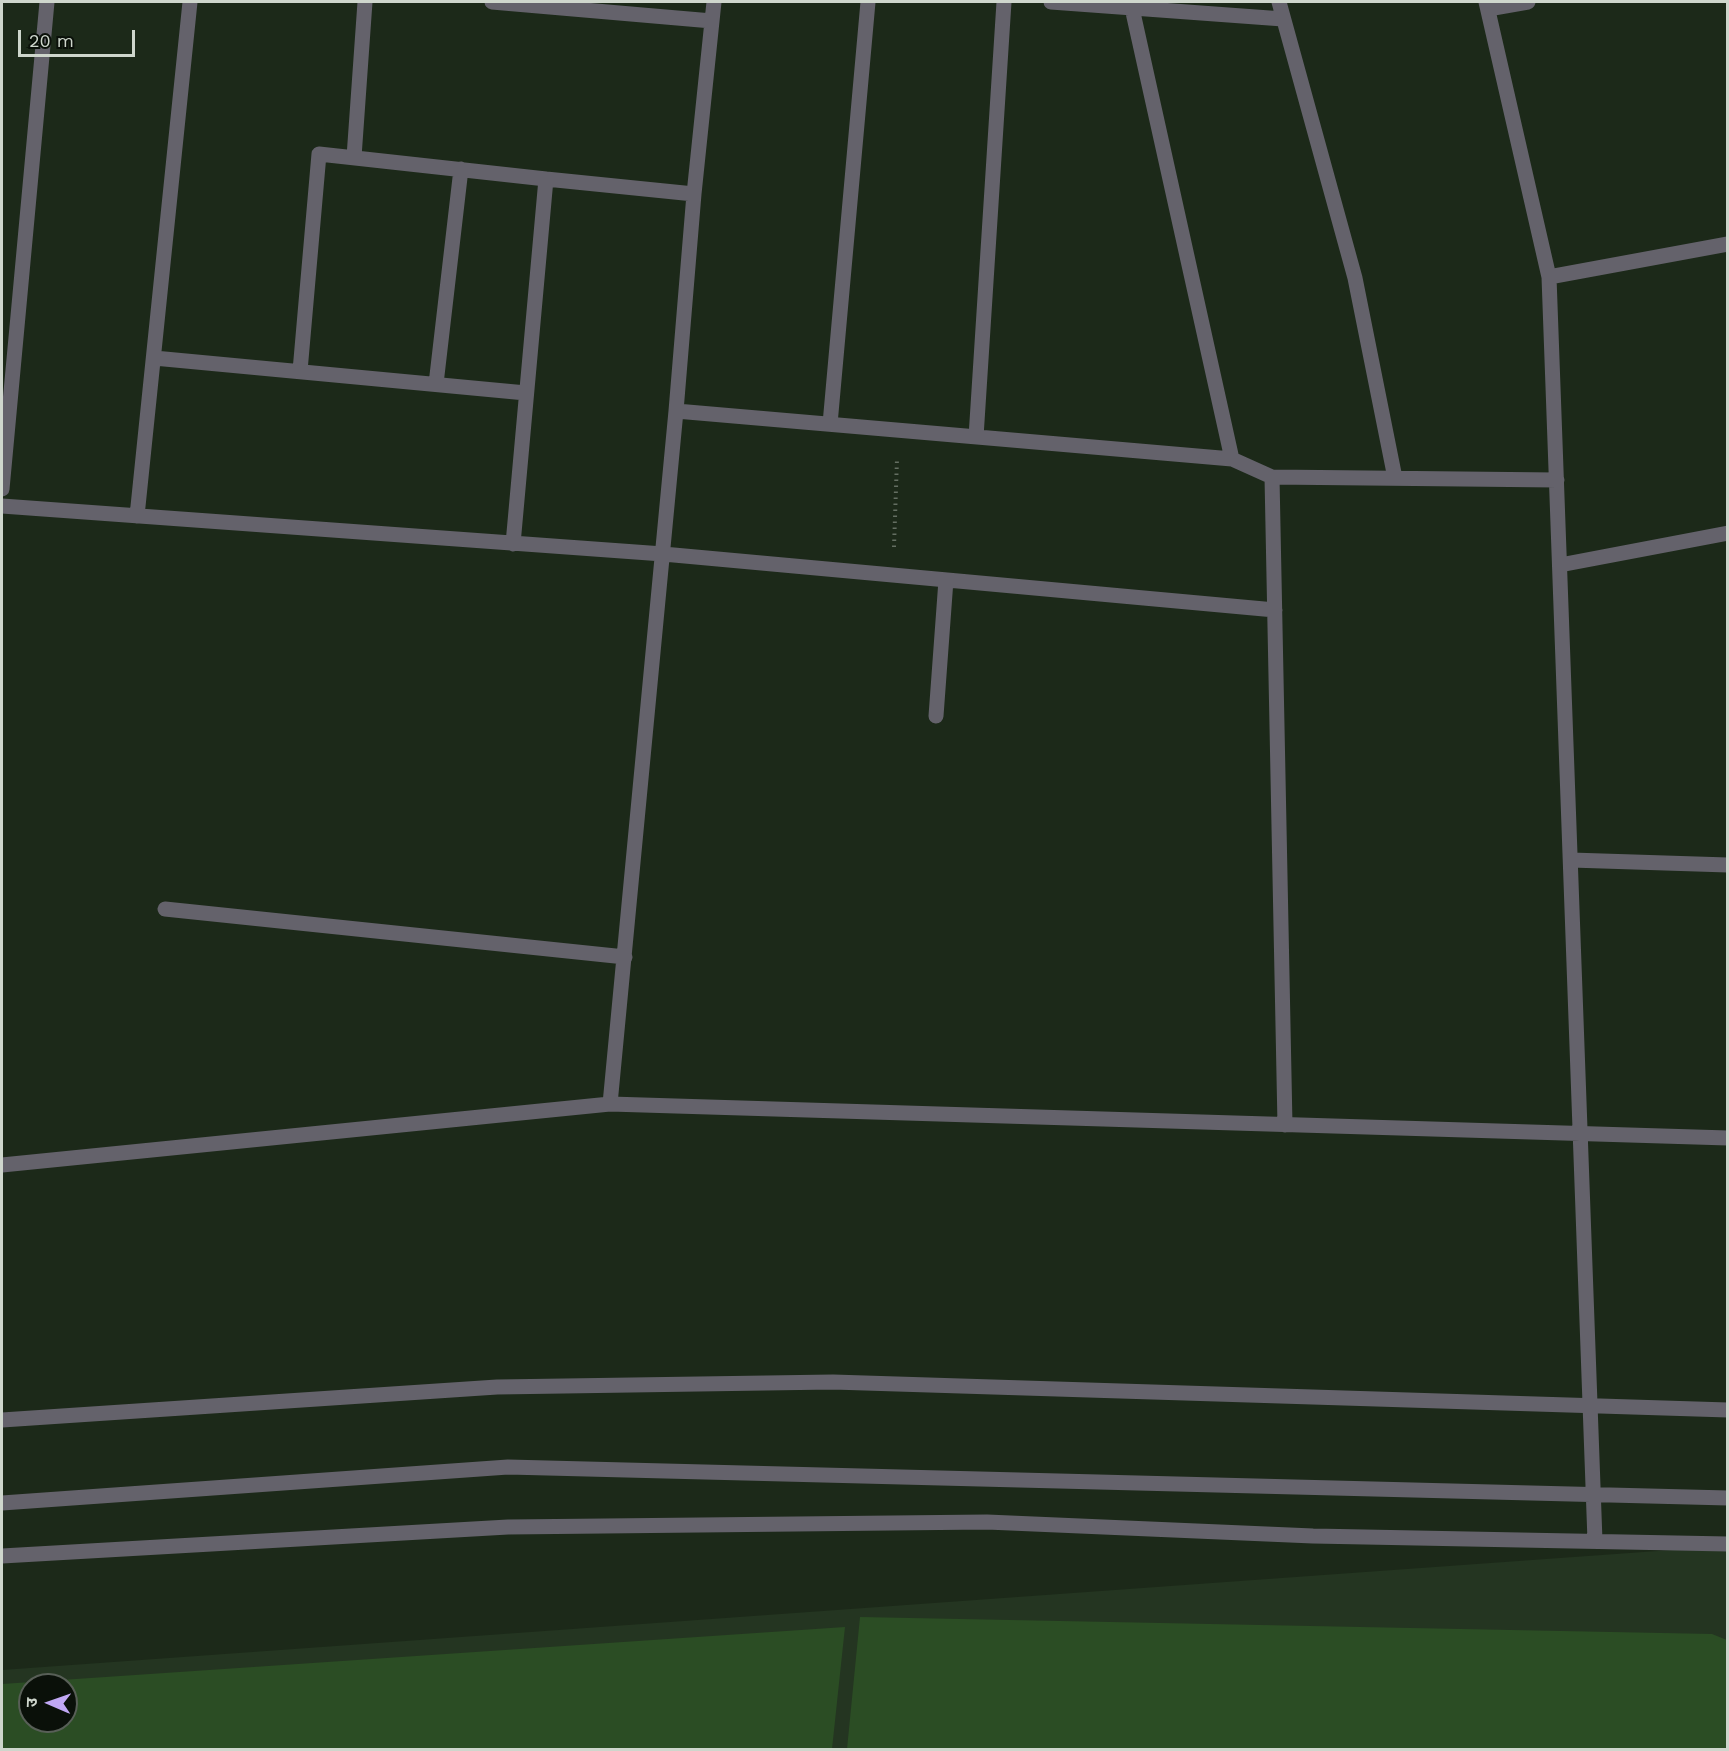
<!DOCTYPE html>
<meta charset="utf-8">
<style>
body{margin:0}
#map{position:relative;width:1729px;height:1751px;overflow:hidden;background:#1c2919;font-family:"Work Sans","Noto Sans Devanagari",sans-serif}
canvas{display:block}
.frame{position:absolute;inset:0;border:3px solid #ced6cc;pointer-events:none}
.north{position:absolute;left:18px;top:1673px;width:60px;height:60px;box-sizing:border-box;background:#0a1009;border:2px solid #585f57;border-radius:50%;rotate:272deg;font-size:16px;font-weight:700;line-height:24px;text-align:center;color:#ced6cc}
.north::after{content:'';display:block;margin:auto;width:21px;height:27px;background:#c0a8f4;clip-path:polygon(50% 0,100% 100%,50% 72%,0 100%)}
.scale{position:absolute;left:18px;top:30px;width:117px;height:27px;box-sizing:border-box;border:3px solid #ced6cc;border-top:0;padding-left:8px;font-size:18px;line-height:21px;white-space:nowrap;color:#ced6cc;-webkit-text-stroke:4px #0a1009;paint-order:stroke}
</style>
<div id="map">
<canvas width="1729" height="1751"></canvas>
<div class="frame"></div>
<div class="north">उ</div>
<div class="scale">20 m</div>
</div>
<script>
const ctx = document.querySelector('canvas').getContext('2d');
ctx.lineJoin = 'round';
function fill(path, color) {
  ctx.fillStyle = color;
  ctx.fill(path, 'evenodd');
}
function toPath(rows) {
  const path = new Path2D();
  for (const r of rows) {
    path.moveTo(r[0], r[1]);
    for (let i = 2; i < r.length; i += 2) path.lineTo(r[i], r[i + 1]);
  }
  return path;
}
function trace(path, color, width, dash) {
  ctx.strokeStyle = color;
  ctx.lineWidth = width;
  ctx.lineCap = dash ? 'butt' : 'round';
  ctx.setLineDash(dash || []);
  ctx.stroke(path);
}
const built = toPath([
 [1727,1546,1727,1749,2,1750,2,1670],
 [30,1685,66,1685,66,1721,30,1721]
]);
const green = toPath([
 [860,1617,1712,1634,1727,1640,1727,1749,847,1749],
 [845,1627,832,1749,2,1749,2,1684],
 [30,1685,66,1685,66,1721,30,1721]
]);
const path = toPath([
 [894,547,897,459]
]);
const minor = toPath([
 [492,2,712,21],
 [1051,2,1283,19],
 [1279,2,1355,278,1395,478],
 [1486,2,1549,277,1595,1541],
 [1132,8,1232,459],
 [1488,9,1528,2],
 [354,157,365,2],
 [546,179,694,194],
 [1549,277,1728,244],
 [154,358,526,393],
 [300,371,319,154,546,179,513,544],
 [436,384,461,169],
 [676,411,1232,459,1272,477,1557,480],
 [830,424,868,2],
 [976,437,1004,2],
 [1272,477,1285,1125],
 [2,489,47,2],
 [2,506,663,554,1275,610],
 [137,516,190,2],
 [1560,565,1728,533],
 [936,716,946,580],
 [1571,860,1728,865],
 [165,909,625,957],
 [610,1104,676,411,694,194,714,2],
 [2,1165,610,1104,1728,1138],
 [2,1420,497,1387,833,1382,1728,1410],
 [2,1503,508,1467,1728,1498],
 [2,1556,508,1527,987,1522,1313,1536,1728,1544]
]);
fill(built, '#243521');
fill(green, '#2b4d24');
trace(path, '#646f62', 4, [1.5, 4.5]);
trace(minor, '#64626b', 15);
</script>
